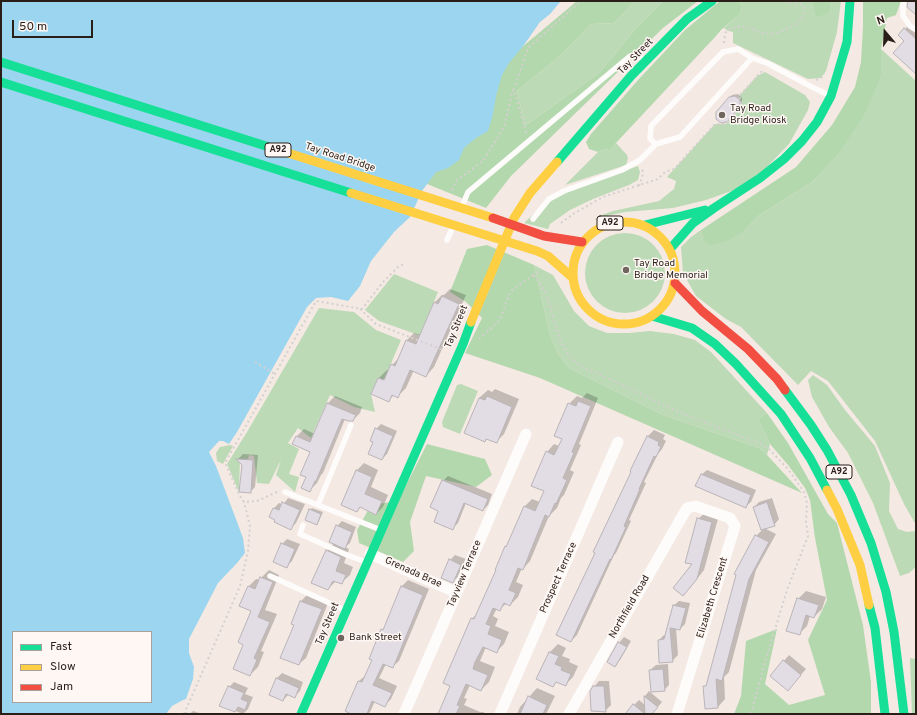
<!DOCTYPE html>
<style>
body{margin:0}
#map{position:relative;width:917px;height:715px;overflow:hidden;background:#f4e9e3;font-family:Overpass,sans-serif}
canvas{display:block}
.frame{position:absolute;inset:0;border:2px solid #2a1e18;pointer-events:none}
.legend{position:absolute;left:12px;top:631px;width:140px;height:72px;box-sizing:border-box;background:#fef7f3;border:1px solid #a9a09b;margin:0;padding:5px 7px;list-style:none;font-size:12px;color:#2a1e18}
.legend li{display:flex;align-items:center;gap:8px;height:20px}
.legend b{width:20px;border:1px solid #a9a09b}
.north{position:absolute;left:865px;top:12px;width:40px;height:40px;-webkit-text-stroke:3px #fef7f3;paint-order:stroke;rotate:341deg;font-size:11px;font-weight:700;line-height:16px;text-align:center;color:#2a1e18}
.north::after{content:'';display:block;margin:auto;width:14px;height:18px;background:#2a1e18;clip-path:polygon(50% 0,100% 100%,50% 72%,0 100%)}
.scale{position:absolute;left:12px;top:20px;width:81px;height:18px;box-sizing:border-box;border:2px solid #2a1e18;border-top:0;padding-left:5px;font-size:12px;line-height:14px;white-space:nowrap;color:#2a1e18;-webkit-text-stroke:3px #fef7f3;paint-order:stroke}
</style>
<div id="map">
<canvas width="917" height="715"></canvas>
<div class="frame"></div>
<ul class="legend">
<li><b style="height:5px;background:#16e098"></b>Fast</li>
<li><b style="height:5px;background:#ffcf43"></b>Slow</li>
<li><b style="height:5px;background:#f24e42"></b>Jam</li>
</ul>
<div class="north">N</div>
<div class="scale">50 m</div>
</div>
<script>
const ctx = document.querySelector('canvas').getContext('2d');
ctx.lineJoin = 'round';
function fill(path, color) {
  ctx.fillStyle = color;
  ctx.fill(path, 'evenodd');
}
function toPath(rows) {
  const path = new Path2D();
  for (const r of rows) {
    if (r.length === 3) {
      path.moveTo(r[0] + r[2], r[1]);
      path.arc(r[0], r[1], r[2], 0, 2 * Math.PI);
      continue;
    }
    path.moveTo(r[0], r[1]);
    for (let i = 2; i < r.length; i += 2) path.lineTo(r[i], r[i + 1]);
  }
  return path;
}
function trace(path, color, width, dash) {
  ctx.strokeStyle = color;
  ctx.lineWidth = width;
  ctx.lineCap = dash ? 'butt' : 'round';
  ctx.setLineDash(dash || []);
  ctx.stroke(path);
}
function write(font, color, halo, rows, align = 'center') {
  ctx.font = font + ' Overpass,sans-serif';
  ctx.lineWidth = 3;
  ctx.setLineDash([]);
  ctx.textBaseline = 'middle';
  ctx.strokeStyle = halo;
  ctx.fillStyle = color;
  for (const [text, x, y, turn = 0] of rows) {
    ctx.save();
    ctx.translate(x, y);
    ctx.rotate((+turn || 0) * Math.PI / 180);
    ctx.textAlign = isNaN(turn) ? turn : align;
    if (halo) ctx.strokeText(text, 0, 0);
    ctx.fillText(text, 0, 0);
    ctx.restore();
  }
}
const green = toPath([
 [635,1,663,1,638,26,599,73,525,126,517,91,561,55,591,24,614,23],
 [739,1,841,1,837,32,826,71,821,78,808,79,733,43,733,32,728,31,724,28,740,14,742,6],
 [881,49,916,81,916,525,904,504,875,441,828,381,811,371,798,385,741,327,726,319,696,296,683,273,681,247,691,237,701,230,703,240,744,231,758,216,812,182,836,157,881,76],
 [765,72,805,95,810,102,808,110,789,144,765,169,737,189,706,200,673,208,625,212,606,216,594,220,599,216,613,211,659,201,674,189,676,181,667,177,715,124,726,124,742,106,739,96,757,76],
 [616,143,627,155,628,158,626,165,565,185,598,152,606,149,610,151],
 [638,166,640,172,638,180,629,185,593,199,570,210,550,224,548,229,524,223,545,203,562,193],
 [625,273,40],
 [534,265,553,275,574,311,589,326,607,333,629,333,650,331,674,334,695,340,711,352,767,413,758,419,770,444,767,455,759,448,663,415,569,368,558,354,550,335],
 [394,274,438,292,422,330,424,337,379,321,365,310],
 [319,308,354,312,376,330,401,340,384,380,378,378,371,394,375,412,354,407,330,395,311,438,298,428,288,443,299,449,289,474,299,477,295,492,276,475,281,460,269,484,257,483,254,456,249,455,248,460,240,459,239,492,227,464,247,432],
 [813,375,827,385,845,410,875,446,890,483,889,511,898,529,907,532,916,531,916,567,909,573,900,576,873,503,848,453,829,427,812,397,808,380],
 [461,384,478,391,460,434,443,427,442,422,457,385],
 [230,445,233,446,223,464,217,461,216,453,220,447],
 [910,658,916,659,916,714,912,714]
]);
const forest = toPath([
 [577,1,635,1,614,23,591,24,561,55,517,91,525,126,599,73,638,26,663,1,698,1,663,28,511,176,486,208,410,177,509,58],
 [720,1,739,1,742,6,740,14,721,30,716,36,615,144,610,151,606,149,598,152,589,149,586,142,591,134,638,80,685,30],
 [813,1,830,1,830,11,819,17,815,15],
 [863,1,901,1,896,15,887,18,881,49,881,76,864,115,836,157,812,182,758,216,744,231,727,241,710,245,703,240,701,230,796,167,832,125,855,87,861,62,863,27],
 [487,245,534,265,550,335,558,354,569,368,663,415,759,448,767,455,802,493,540,378,465,353,482,318,466,302,450,292,467,249],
 [767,413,788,443,828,514,837,523,863,625,871,682,871,714,734,714,741,696,746,641,777,629,765,684,789,705,825,695,808,640,827,600,815,538,810,500,805,488,788,465,770,444,758,419],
 [427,444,485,459,492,475,476,487,426,476,410,522,414,551,403,562,359,543,357,530,371,505,398,501]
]);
const water = toPath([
 [1,1,561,1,550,14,540,22,524,45,509,63,502,75,496,96,493,114,488,131,476,138,464,148,459,160,448,168,436,172,422,191,410,217,394,232,371,261,360,286,348,301,331,297,316,298,307,307,237,432,229,444,223,441,219,441,209,452,216,466,243,538,245,553,237,563,218,583,189,639,189,653,194,667,193,679,186,699,183,700,172,706,166,714,1,714],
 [13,632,151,632,151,702,13,702]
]);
const shadow = toPath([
 [910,24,916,29,916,68,905,41,905,29],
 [738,94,742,98,742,103,729,118,729,98,732,95],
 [450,289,466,295,434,367,426,376,414,370,406,388,398,396,394,395,389,400,372,393,379,378,387,370,389,371,392,365,400,357,406,341,414,333,421,335,434,303,442,295,444,295],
 [495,389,519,399,504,434,496,442,487,438,485,441,479,398,488,390,492,392],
 [587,393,598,398,579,444,581,445,570,470,574,472,564,495,561,498,557,508,549,516,530,561,523,569,522,568,516,582,523,585,518,597,510,605,507,603,500,609,497,608,493,616,498,619,495,626,509,632,504,644,496,652,486,647,480,661,495,667,489,682,481,690,470,685,464,698,467,699,464,705,480,712,484,712,484,714,439,714,451,686,472,619,478,612,497,570,505,547,508,544,525,506,532,499,540,502,545,491,547,452,554,444,559,446,563,439,569,404,577,396,582,398],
 [335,396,362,407,360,413,353,420,345,419,323,473,321,475,317,483,309,491,307,477,311,451,296,437,304,429,315,434,328,403],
 [381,424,397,431,387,454,382,459,374,441,376,429],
 [654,430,665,435,663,439,666,441,662,449,658,454,644,482,646,483,629,520,631,521,616,553,614,555,577,635,571,641,596,552,632,471,631,471,648,436],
 [243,454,258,455,255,487,250,492,243,465,238,459],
 [364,463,378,470,371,487,388,495,383,507,376,514,361,507,357,511,342,505,357,470],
 [707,470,756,490,751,502,745,507,701,475],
 [448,476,492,494,488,505,483,510,466,503,458,523,452,529,440,510,443,481],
 [288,498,305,504,296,523,291,528,274,508,279,503,283,505],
 [772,498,779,519,774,525,764,528,776,534,756,570,729,672,724,677,725,699,718,707,704,687,708,683,756,536,762,530,754,507,759,502],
 [312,508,323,512,319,521,317,523,310,510],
 [706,512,719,515,704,570,690,588,683,595,694,564,698,519],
 [342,521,356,527,350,543,345,547,349,549,344,563,353,567,350,575,341,583,336,581,328,589,327,551,334,543,337,526],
 [287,539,300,544,292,561,287,566,282,544],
 [455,555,466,559,458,577,452,582,450,560],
 [269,570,279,575,265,610,277,614,261,651,264,652,258,667,250,675,245,644,252,611,240,606,249,586,256,579,260,580,261,578],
 [408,580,429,589,399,661,392,667,386,664,379,678,397,686,391,699,385,705,375,701,370,712,368,714,349,714,359,681,366,675,374,659,382,630,385,628,402,586],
 [806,591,826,597,822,609,814,617,810,616,807,626,799,634,798,599],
 [308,594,328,603,306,658,299,664,296,625,292,623,301,601],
 [679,601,690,603,685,624,680,629,676,628,678,655,672,661,659,640,664,635,666,635,673,606],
 [624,637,631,641,620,660,615,666,608,662,619,643],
 [558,644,566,648,562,656,570,659,569,662,578,666,573,677,565,685,557,681,553,686,537,678,550,652],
 [789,655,806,669,793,684,771,676],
 [668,664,669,685,664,690,650,670,656,665],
 [282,673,303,682,300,691,294,697,289,694,283,700,276,679],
 [599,681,609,681,611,705,605,711,594,687],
 [234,682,248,688,245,694,253,697,248,709,243,714,221,705,229,687],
 [537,688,555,696,546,714,517,714,520,707],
 [649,691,662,702,652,714,629,714,634,705,639,700,645,705,645,696],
 [193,711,203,714,190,714]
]);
const building = toPath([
 [908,1,916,1,916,15,907,7,908,1],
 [904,28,916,39,916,74,893,53,904,41,898,35,904,28],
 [735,96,740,100,740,106,727,122,721,123,716,119,716,112,729,97,735,96],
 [442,296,459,304,426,377,410,370,398,398,392,395,389,402,371,394,378,378,384,380,391,364,395,366,406,340,416,344,434,302,438,304,442,296],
 [487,396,512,407,497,443,486,439,485,442,464,433,479,398,485,400,487,396],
 [578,401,591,406,572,452,574,453,563,478,567,480,556,504,555,503,549,517,545,515,523,570,518,568,509,590,516,593,510,606,504,603,500,611,493,608,486,624,491,626,488,634,502,640,497,653,483,647,475,662,473,669,488,675,481,691,466,684,457,705,460,706,456,714,438,714,450,686,443,683,471,618,474,619,496,570,495,570,505,546,506,547,524,506,535,511,544,491,531,486,546,451,554,455,562,439,554,436,568,403,576,406,578,401],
 [327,403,356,415,353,421,349,421,342,419,316,481,315,481,310,492,301,488,306,477,300,475,310,452,292,444,296,436,310,442,327,403],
 [375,428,393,436,382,460,368,454,373,442,370,441,375,428],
 [647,436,659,442,658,445,661,447,656,457,654,456,639,489,640,489,624,526,626,527,611,560,610,559,571,642,556,635,595,553,593,552,631,472,630,471,647,436],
 [236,459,253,460,251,493,239,492,242,465,236,459],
 [356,470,372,477,365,494,382,501,376,515,360,507,357,512,341,505,356,470],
 [701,474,751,495,746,508,695,486,701,474],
 [442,480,488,499,483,511,464,503,453,530,434,522,438,511,430,507,442,480],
 [282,502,300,510,291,530,274,522,275,520,269,517,273,508,279,510,282,502],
 [767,502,775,526,761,530,753,507,767,502],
 [309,509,321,514,317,525,305,520,309,509],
 [697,518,712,522,697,579,683,596,673,588,692,564,685,563,697,518],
 [336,525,352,532,345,549,329,542,336,525],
 [755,535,769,542,749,579,722,681,716,679,718,708,705,709,703,686,706,686,720,634,736,575,734,574,755,535],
 [281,543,295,549,287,568,273,562,281,543],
 [326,550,341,557,336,571,346,575,342,584,333,581,328,590,311,583,326,550],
 [449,559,461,565,453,583,441,578,449,559],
 [260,577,273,582,258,617,270,622,254,658,257,660,250,676,233,669,243,645,238,642,251,611,239,606,248,586,255,589,260,577],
 [401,586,423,595,393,668,383,664,373,685,392,693,385,707,372,701,367,714,351,714,345,711,358,681,362,682,372,660,369,659,381,629,383,630,401,586],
 [797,598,819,605,814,618,806,615,800,635,786,631,797,598],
 [300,601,322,609,299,665,280,658,294,625,291,624,300,601],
 [673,605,686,608,680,630,670,628,673,662,659,663,658,640,664,639,673,605],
 [618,642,627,647,615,667,607,662,618,642],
 [549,652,559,656,555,664,562,667,561,670,571,674,566,686,556,682,553,687,536,679,549,652],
 [783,660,801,675,788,691,770,676,783,660],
 [663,669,665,691,651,692,649,670,663,669],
 [276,678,299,688,295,698,286,694,283,701,269,695,276,678],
 [228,686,244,693,241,699,248,702,245,710,238,707,235,712,219,706,228,686],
 [593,686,604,686,606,712,591,711,590,691,593,686],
 [528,696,547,705,543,714,520,714,528,696],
 [644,696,658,707,652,714,645,714,644,696],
 [633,704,645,714,625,714,633,704]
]);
const path = toPath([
 [724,43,725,34,727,30,733,28,741,26,747,27,761,33,768,34,777,33,793,26,800,21,803,16,805,11,804,7,801,4,781,1],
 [816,80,821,78,824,74],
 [526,133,514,89,528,48,581,1],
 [639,186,643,174,642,168],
 [452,190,456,181,483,161,504,127,513,90],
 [561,223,573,214,603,197,658,179,665,172,674,169,715,124,726,124,742,106,739,96,763,70],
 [534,275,541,285,547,296,561,343,568,354,579,365,679,412,759,443,769,449,788,469,804,492,807,503,806,522,808,536,787,590,765,662,751,714],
 [360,309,376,324,443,350],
 [479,339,500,320,510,292,540,270],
 [255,362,275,374],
 [277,492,257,501,244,502,240,496,225,463,316,301,362,309,383,282,399,266,406,264],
 [185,713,200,714],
 [184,714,240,586,248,551,250,526,244,502]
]);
const lane = toPath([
 [904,1,903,4,903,16,910,26,916,30],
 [752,58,680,137,656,144,650,139,651,126,723,52,738,49,752,58,767,63,812,87,831,96],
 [463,204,468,192,630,56,641,58,644,60],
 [533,219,549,199,564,191,622,170,640,160,656,144],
 [447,240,452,229],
 [285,492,381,530],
 [318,505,351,425],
 [303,525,300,534,347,555,366,562],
 [270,576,345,610]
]);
const street = toPath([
 [370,554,457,593],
 [404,714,526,434],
 [500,714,618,442],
 [569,714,687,508,695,506,730,518,735,526,677,714]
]);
const fast = toPath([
 [1,62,288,153],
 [1,82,351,193],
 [557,162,631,76,687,19,712,1],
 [645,225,705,210],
 [670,249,693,223,714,208,760,178,784,159,802,141,817,122,831,96,847,42,850,1],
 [652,316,692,328,715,344,736,364,781,414,810,458,827,490],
 [785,390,811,425,827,450,851,495,871,543,886,592,894,632,904,714],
 [869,605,875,628,885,714],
 [301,714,463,344,471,322]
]);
const slow = toPath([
 [288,153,493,218],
 [351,193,537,251,548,256,573,278],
 [624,273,51],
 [471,322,514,218,530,193,557,162],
 [827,490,837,509,860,565,869,605]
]);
const jam = toPath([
 [493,218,544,236,582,242],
 [675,283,702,311,748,349,777,379,785,390]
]);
const markers = [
 [722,115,4,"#71655f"],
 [626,270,4,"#71655f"],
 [341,638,4,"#71655f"]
];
const shields = [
 [278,150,26],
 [610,223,26],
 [839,472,26]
];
const shieldNames = [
 ["A92",278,150],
 ["A92",610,223],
 ["A92",839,472]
];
const streetNames = [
 ["Tay Street",636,57,-46],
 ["Tay Road Bridge",340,158,18],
 ["Tay Street",457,327,-68],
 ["Grenada Brae",413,573,24],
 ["Tayview Terrace",465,574,-67],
 ["Prospect Terrace",559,578,-66],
 ["Elizabeth Crescent",713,598,-73],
 ["Northfield Road",630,607,-60],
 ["Tay Street",328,624,-67]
];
const poiNames = [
 ["Tay Road",730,109],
 ["Bridge Kiosk",730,121],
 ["Tay Road",634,264],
 ["Bridge Memorial",634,276],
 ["Bank Street",349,638]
];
fill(green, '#bddab7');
fill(forest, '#b4d8ae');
fill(water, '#9cd5ef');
fill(shadow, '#0003');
fill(building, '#e2dde4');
trace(building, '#b9b4b8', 1);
trace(path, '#d4d0cf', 2, [2, 3]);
trace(lane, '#fdfcfb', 5.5);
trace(street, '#fdfcfb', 11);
trace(fast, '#16e098', 9);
trace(slow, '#ffcf43', 9);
trace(jam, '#f24e42', 9);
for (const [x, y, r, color] of markers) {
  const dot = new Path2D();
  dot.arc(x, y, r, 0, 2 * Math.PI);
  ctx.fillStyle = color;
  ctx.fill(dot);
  trace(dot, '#fef7f3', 1.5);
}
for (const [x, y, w] of shields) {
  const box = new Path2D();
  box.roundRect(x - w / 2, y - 7, w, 14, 3);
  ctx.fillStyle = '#fef7f3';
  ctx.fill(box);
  trace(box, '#2a1e18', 1);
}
write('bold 9px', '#2a1e18', null, shieldNames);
write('10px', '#2a1e18', '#fef7f3', streetNames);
write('10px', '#2a1e18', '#fef7f3', poiNames, 'left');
</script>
